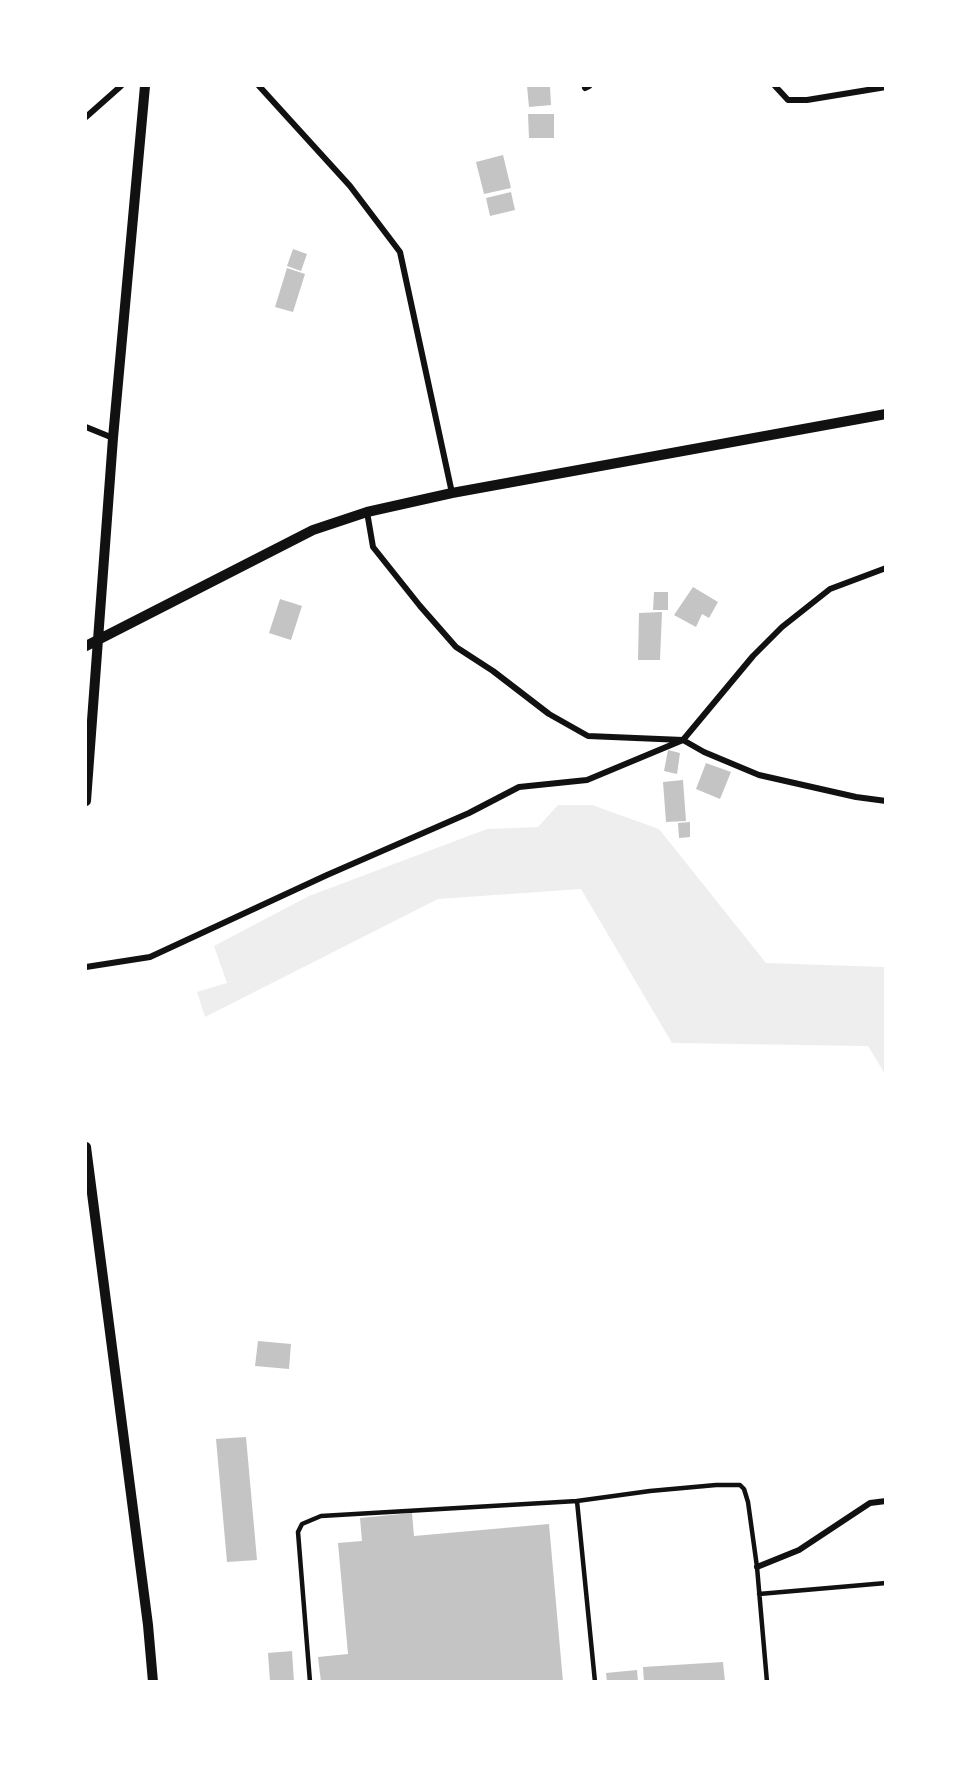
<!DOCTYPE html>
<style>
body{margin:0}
#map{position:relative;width:971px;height:1767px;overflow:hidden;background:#fff;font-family:"PT Sans Narrow",sans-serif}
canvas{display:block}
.frame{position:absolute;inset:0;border:87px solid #fff;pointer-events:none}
</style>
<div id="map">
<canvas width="971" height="1767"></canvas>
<div class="frame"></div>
</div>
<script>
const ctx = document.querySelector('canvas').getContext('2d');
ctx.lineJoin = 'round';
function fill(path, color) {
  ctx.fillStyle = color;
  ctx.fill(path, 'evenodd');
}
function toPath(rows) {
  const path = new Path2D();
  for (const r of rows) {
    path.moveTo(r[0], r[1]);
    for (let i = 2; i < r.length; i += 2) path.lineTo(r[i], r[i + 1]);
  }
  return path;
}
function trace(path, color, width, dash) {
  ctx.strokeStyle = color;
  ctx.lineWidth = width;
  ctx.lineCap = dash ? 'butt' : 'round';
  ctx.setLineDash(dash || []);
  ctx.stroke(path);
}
const green = toPath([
 [558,805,592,805,659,829,766,963,885,967,885,1074,868,1046,672,1043,581,889,438,899,205,1017,197,992,227,983,214,946,309,896,487,829,538,827]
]);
const building = toPath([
 [527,86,550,86,551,105,529,107],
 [528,114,554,114,554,138,529,138],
 [503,155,511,188,484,194,476,162],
 [511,192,515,210,490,216,486,198],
 [293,249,307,254,301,271,287,266],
 [287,268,305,274,293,312,275,307],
 [693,587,718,602,709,618,702,614,696,627,674,615],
 [654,592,668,592,668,610,653,610],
 [280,599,302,606,291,640,269,633],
 [662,612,660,660,638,660,639,613],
 [668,750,680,753,677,774,664,771],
 [706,763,731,772,720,799,696,789],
 [683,780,686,821,666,822,663,782],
 [690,822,690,837,679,838,678,823],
 [258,1341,291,1344,289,1369,255,1366],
 [246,1437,257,1560,227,1562,216,1439],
 [412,1513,414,1536,549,1524,563,1682,321,1682,318,1657,348,1654,338,1543,362,1541,360,1518],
 [292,1651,294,1682,270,1682,268,1653],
 [723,1662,725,1682,644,1682,643,1667],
 [637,1670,638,1682,607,1682,606,1673]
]);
const service = toPath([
 [577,1501,650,1491,716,1485,740,1485,744,1489,748,1502,757,1567,767,1682],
 [759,1594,886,1583],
 [310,1682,298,1532,302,1524,321,1516,577,1501,595,1682]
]);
const minor = toPath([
 [259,86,350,186,400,252,452,493],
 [775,86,788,100,807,100,886,87],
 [585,88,589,86],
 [86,117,121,86],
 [86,427,113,438],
 [367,512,373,547,420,606,456,647,493,671,549,714,588,736,683,740,704,752,759,775,856,797,886,801],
 [86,967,150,957,327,875,469,813,519,787,587,780,683,740,753,656,782,627,830,589,886,568],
 [757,1567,799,1550,870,1503,886,1501]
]);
const tertiary = toPath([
 [86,646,313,530,367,512,452,493,886,414],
 [86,801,113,438,145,86],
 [86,1147,148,1625,153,1682]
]);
fill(green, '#eee');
fill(building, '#c4c4c4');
trace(service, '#111', 4.5);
trace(minor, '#111', 6);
trace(tertiary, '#111', 10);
</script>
